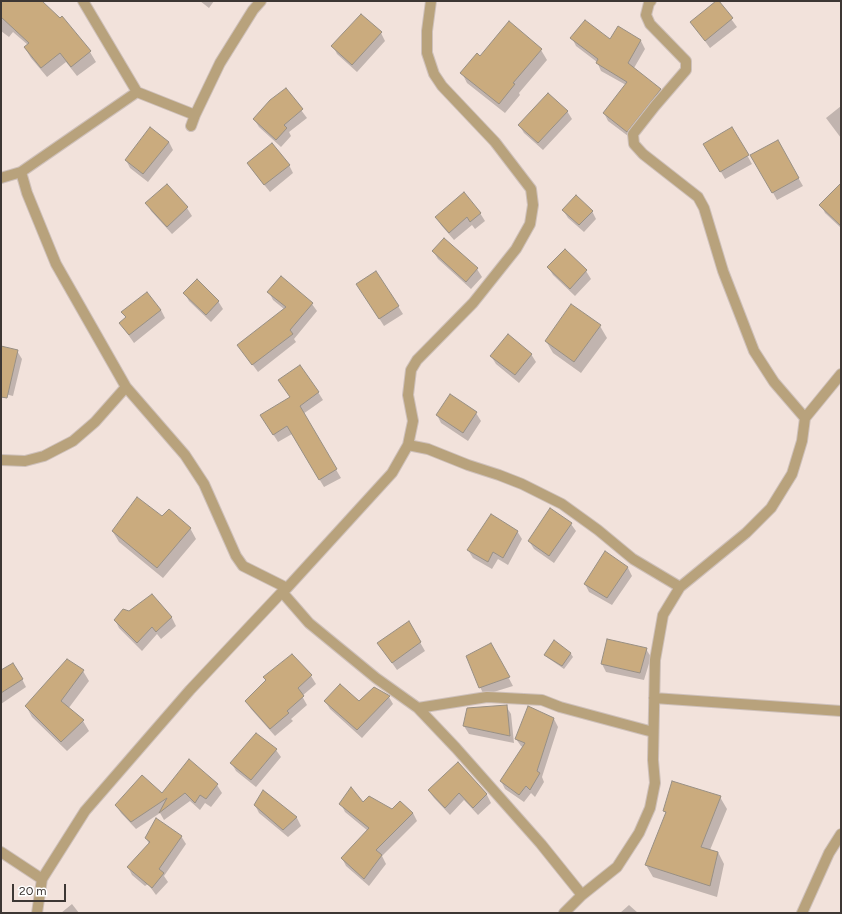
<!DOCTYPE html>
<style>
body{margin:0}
#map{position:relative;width:842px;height:914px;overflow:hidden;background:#f2e2db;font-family:Figtree,sans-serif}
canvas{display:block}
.frame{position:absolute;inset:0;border:2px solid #3d3734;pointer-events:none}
.scale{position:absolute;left:12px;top:884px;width:54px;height:18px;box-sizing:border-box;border:2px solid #3d3734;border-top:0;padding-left:5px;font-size:12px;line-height:14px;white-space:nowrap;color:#3d3734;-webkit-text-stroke:3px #fff;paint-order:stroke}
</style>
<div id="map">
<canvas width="842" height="914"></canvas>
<div class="frame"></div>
<div class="scale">20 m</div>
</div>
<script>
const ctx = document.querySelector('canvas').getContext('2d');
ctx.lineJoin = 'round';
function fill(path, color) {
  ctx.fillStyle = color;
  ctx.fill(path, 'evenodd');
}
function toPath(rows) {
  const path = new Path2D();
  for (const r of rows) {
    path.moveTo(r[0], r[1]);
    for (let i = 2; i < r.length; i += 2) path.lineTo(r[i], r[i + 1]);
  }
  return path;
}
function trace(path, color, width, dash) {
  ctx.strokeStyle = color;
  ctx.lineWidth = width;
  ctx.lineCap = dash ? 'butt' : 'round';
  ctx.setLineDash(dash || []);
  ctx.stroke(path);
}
const shadow = toPath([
 [1,1,40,1,90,52,96,62,77,76,66,62,47,77,31,58,25,48,28,45,13,32,9,37,1,31],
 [200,1,214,1,209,8],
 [718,1,737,27,710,48,691,22],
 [618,27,641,41,645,49,634,68,660,89,665,97,632,139,608,121,604,113,626,85,601,71,597,62,576,46,572,38,610,40],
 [381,33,385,41,357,72,337,54,333,46],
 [541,50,547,60,519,93,520,95,505,113,467,83,462,73,480,57],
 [286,90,307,118,289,132,291,136,281,147,259,127,254,119],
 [841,106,841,138,826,118],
 [567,111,572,119,543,150,524,133,519,125],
 [732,128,752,164,725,179,705,144],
 [777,141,803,186,777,200,752,155],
 [169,142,173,150,148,182,130,168,126,160],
 [248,163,289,165,293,173,270,192,253,171],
 [167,186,187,208,192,216,172,234,151,211,147,203],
 [841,187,841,228,825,213,821,205],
 [563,210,592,211,596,219,584,232,568,218],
 [480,213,485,221,475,229,472,225,454,240,441,225,436,217],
 [444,239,477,269,482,277,471,289,438,259,433,251],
 [565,250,586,271,591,279,575,296,553,275,548,267],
 [269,292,312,304,317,311,294,339,296,342,258,372,238,345,284,309,273,300],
 [362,292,398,306,403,314,384,326],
 [185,294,218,301,223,309,211,322,189,301],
 [161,310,165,318,134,343,120,323,126,318,123,312],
 [600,326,607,338,581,373,553,353,546,341],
 [1,348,17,351,22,359,13,396,1,393],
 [531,354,536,362,519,383,496,364,491,356],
 [318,392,323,400,303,414,341,478,324,487,292,434,278,442,266,423],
 [476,413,481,421,468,441,441,423,437,415],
 [571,524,576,531,554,563,534,549,529,541],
 [190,528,196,539,163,578,119,542,113,532],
 [517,531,522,539,508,565,498,559,492,569,473,558,468,550],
 [605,552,628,568,632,576,612,605,589,592,585,584],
 [152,595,172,618,176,626,161,639,157,634,142,651,119,628,115,620,129,613],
 [409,623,425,651,397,670,378,643],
 [555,642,571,654,573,657,564,669,548,658,546,655],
 [646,649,651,657,644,680,606,672,602,664],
 [495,652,513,686,484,695,480,687],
 [292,655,311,676,316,684,302,696,307,705,291,719,293,721,275,736,251,709,246,701,266,681,264,677],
 [67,660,83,671,89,681,68,709,83,721,89,731,67,751,32,717,26,706],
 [1,671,22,679,26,687,1,704],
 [389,697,393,704,362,738,330,709,325,701,359,702],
 [506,706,511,714,514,743,469,734,464,726],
 [554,719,558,727,542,777,544,782,535,797,531,793,524,802,505,789,501,781,523,747,521,746,516,739],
 [276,750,281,757,256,787,236,771,232,764],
 [458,763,487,795,491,803,478,815,464,800,450,815,434,798,429,791],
 [217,785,222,793,211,807,205,803,200,810,190,801,164,820,160,813,136,829,121,813,116,805,162,794],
 [264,791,297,818,301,826,288,837,259,813,255,805],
 [720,797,727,809,710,850,718,852,724,864,717,897,653,877,646,865,666,814,665,811],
 [400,802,413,813,417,821,382,856,386,864,369,886,346,866,342,858,368,831,345,812,341,804,392,810],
 [181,836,186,844,164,876,168,882,156,895,148,884,145,886,132,875,128,867,149,844,146,838],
 [72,904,79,913,61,913],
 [629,905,638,913,620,913]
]);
const building = toPath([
 [1,1,42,1,60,18,62,16,91,51,71,67,60,53,41,68,24,47,29,43,1,17,1,1],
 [716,1,719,1,733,18,705,41,690,22,716,1],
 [361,14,382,32,352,65,331,46,361,14],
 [585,20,610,39,618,26,641,40,628,63,661,89,627,132,603,113,627,82,596,63,598,59,570,38,585,20],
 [509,21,542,49,513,83,515,84,499,104,460,73,477,53,480,56,509,21],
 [286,88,303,109,284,125,287,128,276,140,253,119,270,100,286,88],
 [548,93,568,111,538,143,518,125,548,93],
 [150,127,169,142,143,174,125,160,150,127],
 [732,127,749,155,720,172,703,144,732,127],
 [778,140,799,178,772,193,750,155,778,140],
 [272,143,290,165,264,185,247,163,272,143],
 [841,183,841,226,819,205,841,183],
 [167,184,188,207,167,227,145,203,167,184],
 [464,192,481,213,470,222,467,217,449,233,435,217,464,192],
 [576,195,593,211,579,225,562,210,576,195],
 [444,238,478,268,466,282,432,251,444,238],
 [565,249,587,270,570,289,547,267,565,249],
 [376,271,399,306,379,319,356,284,376,271],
 [281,276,313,303,290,330,293,334,252,365,237,345,286,307,267,292,281,276],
 [197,279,219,301,206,315,183,293,197,279],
 [147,292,161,310,129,335,119,323,126,317,121,312,147,292],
 [571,304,601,325,574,362,545,341,571,304],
 [508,334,532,354,515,375,490,356,508,334],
 [1,346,18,350,7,398,1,397,1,346],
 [300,365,319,392,300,406,337,469,319,480,287,426,273,435,260,415,290,397,278,380,300,365],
 [450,394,477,412,463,433,436,415,450,394],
 [137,497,162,516,169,509,191,528,157,568,112,531,137,497],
 [550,508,572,523,549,556,528,541,550,508],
 [491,514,518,531,503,558,493,552,488,562,467,550,491,514],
 [605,551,628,567,607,598,584,584,605,551],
 [152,594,172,617,156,632,152,627,137,643,114,620,123,609,129,611,152,594],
 [409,621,421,642,392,663,377,643,409,621],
 [607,639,647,648,640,673,601,664,607,639],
 [554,640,571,653,562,666,544,655,554,640],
 [491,643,510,677,479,688,466,656,491,643],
 [292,654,312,675,298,688,304,696,287,711,289,713,270,729,245,701,266,680,263,677,292,654],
 [67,659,84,670,61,701,84,720,61,742,25,706,67,659],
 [13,663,23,679,1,693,1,670,13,663],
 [340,684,359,701,374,687,390,696,357,730,324,701,340,684],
 [507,705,510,736,463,726,467,708,507,705],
 [528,706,554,718,537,771,540,773,530,790,526,786,519,795,500,781,525,743,515,739,528,706],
 [256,733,277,749,251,780,230,763,256,733],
 [189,759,218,784,206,799,200,795,195,803,185,793,159,813,167,798,131,822,115,805,142,775,162,793,189,759],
 [458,762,487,794,473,808,459,793,445,808,428,790,458,762],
 [672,781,721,796,701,847,718,852,710,886,645,865,666,812,663,811,672,781],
 [351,787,363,802,369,796,392,809,400,801,413,813,376,850,382,855,364,879,341,858,369,828,339,804,351,787],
 [263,790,297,817,283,830,254,805,263,790],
 [156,818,182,836,159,869,164,873,152,888,127,867,150,842,145,838,156,818]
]);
const street = toPath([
 [83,1,137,92,195,115],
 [651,1,649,3,646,15,650,24,686,61,686,70,655,106,633,134,634,144,643,154,698,197,704,208,723,271,754,351,774,382,805,418],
 [191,126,195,115,220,63,253,10,261,1],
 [21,172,27,193,56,264,126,387,185,455,204,484,236,556,243,566,287,588],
 [1,178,21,172,137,92],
 [408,445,428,449,468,465,499,475,522,484,562,504,598,530,633,559,680,587],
 [1,460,25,461,44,456,73,441,95,422,126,387],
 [282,592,309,623,376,678,418,708,456,748,541,844,582,895],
 [654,698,841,711],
 [418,708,487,697,542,700,560,707,653,732],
 [1,852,42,879],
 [37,913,42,879,85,811,190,690,282,592,287,588,392,473,408,445,413,421,408,395,411,370,417,360,473,303,516,249,530,224,533,205,531,189,495,142,442,86,434,74,427,53,427,31,431,1],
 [564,913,582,895,617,867,639,833,650,808,655,783,653,760,655,660,663,615,680,587,746,533,771,508,792,474,802,441,805,418,841,374],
 [802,913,829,853,841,834]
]);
fill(shadow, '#0003');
fill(building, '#caab7e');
trace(building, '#988f84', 1);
trace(street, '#cec0ba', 12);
trace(street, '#b8a27c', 10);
</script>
